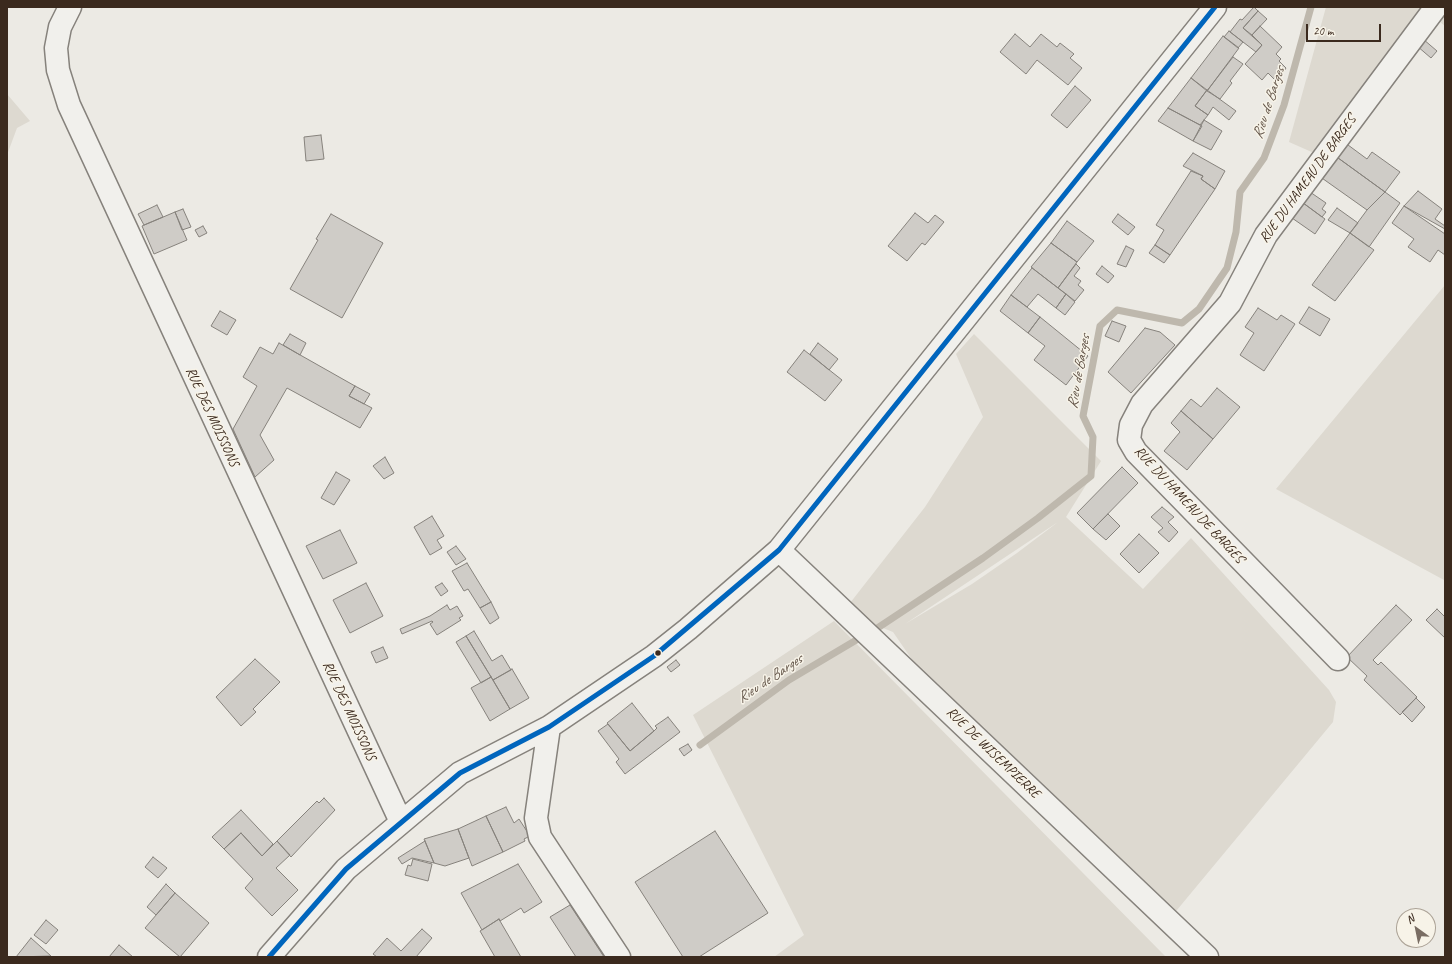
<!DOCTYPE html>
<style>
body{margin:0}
#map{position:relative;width:1452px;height:964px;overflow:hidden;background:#eceae4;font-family:Caveat,sans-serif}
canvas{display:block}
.frame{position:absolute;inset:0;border:8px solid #3b2a1e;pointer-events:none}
.north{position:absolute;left:1396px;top:908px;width:40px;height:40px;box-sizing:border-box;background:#f7f3e8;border:1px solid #aca397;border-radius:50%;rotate:327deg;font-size:11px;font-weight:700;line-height:16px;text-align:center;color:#3b2a1e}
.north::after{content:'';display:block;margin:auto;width:14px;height:18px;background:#796d63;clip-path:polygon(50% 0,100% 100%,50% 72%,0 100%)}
.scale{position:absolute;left:1306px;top:24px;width:75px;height:18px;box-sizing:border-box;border:2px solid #3b2a1e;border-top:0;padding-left:5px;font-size:12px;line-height:14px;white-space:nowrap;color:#3b2a1e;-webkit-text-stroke:3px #f7f3e8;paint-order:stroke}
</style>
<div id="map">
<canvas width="1452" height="964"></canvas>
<div class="frame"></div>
<div class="north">N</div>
<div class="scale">20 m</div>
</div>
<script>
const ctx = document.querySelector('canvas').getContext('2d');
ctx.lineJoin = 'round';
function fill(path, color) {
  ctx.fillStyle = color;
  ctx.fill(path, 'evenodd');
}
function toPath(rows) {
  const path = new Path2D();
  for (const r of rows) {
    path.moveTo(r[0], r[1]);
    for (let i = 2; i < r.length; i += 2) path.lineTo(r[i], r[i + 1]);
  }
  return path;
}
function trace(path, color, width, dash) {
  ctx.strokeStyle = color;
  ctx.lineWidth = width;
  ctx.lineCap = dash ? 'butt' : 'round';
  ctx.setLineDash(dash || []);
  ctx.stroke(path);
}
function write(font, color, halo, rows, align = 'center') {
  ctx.font = font + ' Caveat,sans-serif';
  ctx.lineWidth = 3;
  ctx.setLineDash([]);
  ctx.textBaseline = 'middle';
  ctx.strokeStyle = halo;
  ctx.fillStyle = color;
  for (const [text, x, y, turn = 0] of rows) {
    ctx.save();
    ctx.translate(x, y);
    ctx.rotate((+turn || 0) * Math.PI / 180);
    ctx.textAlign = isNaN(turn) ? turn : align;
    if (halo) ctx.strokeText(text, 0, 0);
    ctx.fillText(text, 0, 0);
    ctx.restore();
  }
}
const green = toPath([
 [1326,7,1445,7,1445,26,1431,15,1323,157,1289,142],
 [7,94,30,121,17,128,7,155],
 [1445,285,1445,578,1444,580,1276,489],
 [974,334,1101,461,1066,517,1143,589,1191,538,1329,690,1336,702,1333,722,1172,916,924,677,893,632,843,612,925,507,983,417,956,354],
 [1058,522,1017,553,972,584,905,624],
 [834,621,1166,957,774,957,804,935,693,715]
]);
const stream = toPath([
 [876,629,983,558,1038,518,1091,476,1093,437,1083,416,1100,326,1117,310,1182,323,1199,309,1227,268,1236,232,1240,192,1264,158,1284,105,1311,7],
 [700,745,789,680,858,639]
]);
const building = toPath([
 [1254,7,1258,11,1243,28,1262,45,1256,52,1230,32,1240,19,1242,20,1254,7],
 [1258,11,1267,19,1252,35,1243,28,1258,11],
 [1260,26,1282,47,1276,54,1281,59,1279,61,1286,68,1277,82,1268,73,1262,80,1245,64,1262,45,1252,35,1260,26],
 [1229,31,1243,42,1238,48,1224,37,1229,31],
 [1015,34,1030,47,1041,34,1057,47,1060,43,1074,54,1070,58,1082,68,1068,85,1037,60,1026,74,1000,52,1015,34],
 [1223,36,1239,48,1207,91,1191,78,1223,36],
 [1423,39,1437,51,1431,58,1417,46,1423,39],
 [1233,57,1243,64,1230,81,1232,83,1220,99,1207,91,1233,57],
 [1191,78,1207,90,1195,106,1208,115,1200,125,1168,108,1191,78],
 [1075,86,1091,100,1067,128,1051,115,1075,86],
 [1207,90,1236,111,1229,120,1213,107,1208,115,1195,106,1207,90],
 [1168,108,1202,126,1193,141,1158,121,1168,108],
 [1204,120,1222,131,1211,150,1193,141,1204,120],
 [321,135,324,159,306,161,304,137,321,135],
 [1344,142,1367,159,1372,152,1400,172,1385,192,1334,155,1344,142],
 [1193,153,1225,171,1215,189,1201,179,1203,176,1183,166,1193,153],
 [1334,155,1385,192,1367,210,1319,176,1334,155],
 [1191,171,1203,176,1201,179,1215,189,1170,255,1155,245,1164,230,1156,225,1191,171],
 [1418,191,1442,209,1435,219,1445,226,1445,229,1404,206,1418,191],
 [1310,192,1326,203,1322,209,1326,212,1322,217,1302,202,1310,192],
 [1385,192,1400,203,1369,247,1350,233,1367,210,1385,192],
 [1303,203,1325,219,1315,234,1292,218,1303,203],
 [157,205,163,217,144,225,138,214,157,205],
 [1404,206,1445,234,1445,255,1438,250,1430,262,1408,247,1414,239,1392,223,1404,206],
 [1337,208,1358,223,1350,233,1328,220,1337,208],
 [183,209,191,227,182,230,175,212,183,209],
 [175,212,187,240,154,254,142,226,175,212],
 [915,213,928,223,935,215,944,222,925,245,922,243,907,261,888,246,915,213],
 [331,214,383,243,342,318,290,289,318,240,316,239,331,214],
 [1118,214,1135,227,1128,235,1112,222,1118,214],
 [1067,221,1094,241,1077,262,1051,243,1067,221],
 [203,226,207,233,199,237,195,230,203,226],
 [1350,233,1374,250,1335,301,1312,285,1350,233],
 [1051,243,1077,262,1058,288,1031,267,1051,243],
 [1155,245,1170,255,1164,263,1149,253,1155,245],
 [1126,246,1134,250,1126,267,1117,264,1126,246],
 [1076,264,1080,268,1074,276,1081,281,1078,285,1084,290,1075,301,1058,288,1076,264],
 [1102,266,1114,276,1108,283,1096,274,1102,266],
 [1032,268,1066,294,1056,308,1038,294,1027,307,1011,295,1032,268],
 [1066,294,1075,302,1065,315,1056,308,1066,294],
 [1011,295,1040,317,1028,333,1000,311,1011,295],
 [1309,307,1330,319,1320,336,1299,323,1309,307],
 [1258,308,1277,320,1281,315,1295,324,1264,371,1240,355,1254,333,1245,327,1258,308],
 [220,311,236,320,227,335,211,326,220,311],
 [1040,317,1088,356,1066,385,1034,360,1045,346,1028,333,1040,317],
 [1112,321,1126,326,1119,342,1105,336,1112,321],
 [1145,328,1160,332,1175,345,1131,393,1108,372,1145,328],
 [290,334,306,343,300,355,283,345,290,334],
 [279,343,355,386,349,396,372,408,360,428,287,388,260,435,274,460,255,477,233,429,257,386,243,377,260,347,273,354,279,343],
 [818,343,838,359,829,370,810,354,818,343],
 [804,350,842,380,825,401,787,372,804,350],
 [355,386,370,394,364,404,349,396,355,386],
 [1217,388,1240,407,1213,439,1181,411,1191,399,1201,407,1217,388],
 [1181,411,1213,439,1187,470,1164,451,1180,432,1171,423,1181,411],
 [385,457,394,473,384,479,373,466,385,457],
 [1122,467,1138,483,1093,529,1077,513,1122,467],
 [336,472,350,480,334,505,321,498,336,472],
 [1162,507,1174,517,1168,522,1178,532,1169,542,1158,532,1163,528,1151,517,1162,507],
 [1108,514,1120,526,1106,540,1093,529,1108,514],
 [432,516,444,536,437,540,442,548,430,555,414,527,432,516],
 [340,530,357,563,323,579,306,546,340,530],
 [1139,534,1159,553,1139,573,1120,554,1139,534],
 [456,546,466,559,456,565,447,552,456,546],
 [467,563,491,602,480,608,468,589,464,591,452,571,467,563],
 [366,583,383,616,350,633,333,600,366,583],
 [442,583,448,591,441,596,435,587,442,583],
 [491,602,499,618,490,624,480,608,491,602],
 [447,605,450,610,457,606,463,616,459,618,461,620,437,635,430,624,433,622,432,621,402,634,400,629,430,616,447,605],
 [1396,605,1412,620,1373,660,1378,665,1381,662,1417,697,1400,715,1364,680,1367,676,1347,657,1396,605],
 [1437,609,1445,617,1445,638,1426,620,1437,609],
 [474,631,492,661,502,655,511,670,493,680,466,636,474,631],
 [466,636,491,677,481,683,456,642,466,636],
 [383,647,388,658,376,663,371,652,383,647],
 [255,659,280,682,253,709,256,712,241,726,216,697,255,659],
 [676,660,680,665,671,672,667,667,676,660],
 [512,669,529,698,510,709,493,680,512,669],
 [491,677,510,709,490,721,471,688,491,677],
 [1416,698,1425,707,1412,722,1402,712,1416,698],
 [632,703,654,731,630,751,607,723,632,703],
 [668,717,680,732,625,774,616,762,619,759,598,731,608,724,630,751,654,731,657,728,655,726,668,717],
 [688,744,692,750,684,756,679,749,688,744],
 [324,798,335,810,291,857,277,841,317,801,319,803,324,798],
 [506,807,514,823,519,819,530,836,524,839,525,841,503,852,486,816,506,807],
 [241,810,273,844,262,856,241,833,224,849,212,837,241,810],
 [486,816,503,852,472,866,458,829,486,816],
 [458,829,469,858,445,866,434,863,424,839,458,829],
 [715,831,768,913,699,957,683,957,635,882,715,831],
 [241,833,262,856,277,841,290,855,276,868,298,890,272,916,245,888,253,879,224,849,241,833],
 [425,841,434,863,412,858,402,864,398,858,425,841],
 [153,857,167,868,158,878,145,867,153,857],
 [413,859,432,864,428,881,405,875,408,865,411,866,413,859],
 [518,864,542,902,524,913,521,908,500,921,499,919,482,930,461,893,518,864],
 [166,884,175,893,156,915,147,907,166,884],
 [175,893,209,923,180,957,145,928,175,893],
 [570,905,604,957,576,957,550,917,570,905],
 [499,919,500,921,521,957,495,957,480,931,499,919],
 [46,920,58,930,46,944,34,935,46,920],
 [422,929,432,938,416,957,377,957,373,954,387,938,401,951,422,929],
 [31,938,51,956,16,957,31,938],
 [119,945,133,957,109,957,119,945]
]);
const minor = toPath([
 [70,7,60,27,56,48,58,70,69,105,401,822],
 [779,550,1207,957],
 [1338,659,1136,452,1129,440,1131,425,1142,404,1230,303,1266,235,1436,7],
 [549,727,536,818,540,837,619,957],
 [269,957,346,869,460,773,549,727,654,656,688,629,779,550,1215,7]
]);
const bus1 = toPath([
 [269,957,346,869,460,773,549,727,654,656,779,550,1215,7]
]);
const markers = [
 [658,653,3.5,"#3b2a1e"]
];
const streetNames = [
 ["RUE DU HAMEAU DE BARGES",1308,179,-54],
 ["RUE DES MOISSONS",212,417,65],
 ["RUE DU HAMEAU DE BARGES",1189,505,47],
 ["RUE DES MOISSONS",349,711,65],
 ["RUE DE WISEMPIERRE",993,753,44]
];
const waterNames = [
 ["Rieu de Barges",1269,103,-72],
 ["Rieu de Barges",1079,372,-80],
 ["Rieu de Barges",770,679,-34]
];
fill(green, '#ddd9d0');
trace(stream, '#beb8ad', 7);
fill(building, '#cfccc7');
trace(building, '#86827c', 1);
trace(minor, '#86827c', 25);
trace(minor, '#f1f0ec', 22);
trace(bus1, '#0065bd', 5);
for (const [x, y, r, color] of markers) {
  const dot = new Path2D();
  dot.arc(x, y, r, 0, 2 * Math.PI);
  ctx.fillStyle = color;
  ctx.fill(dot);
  trace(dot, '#f7f3e8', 1.5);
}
write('14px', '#3b2a1e', '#f7f3e8', streetNames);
write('italic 15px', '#625448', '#f7f3e8', waterNames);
</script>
